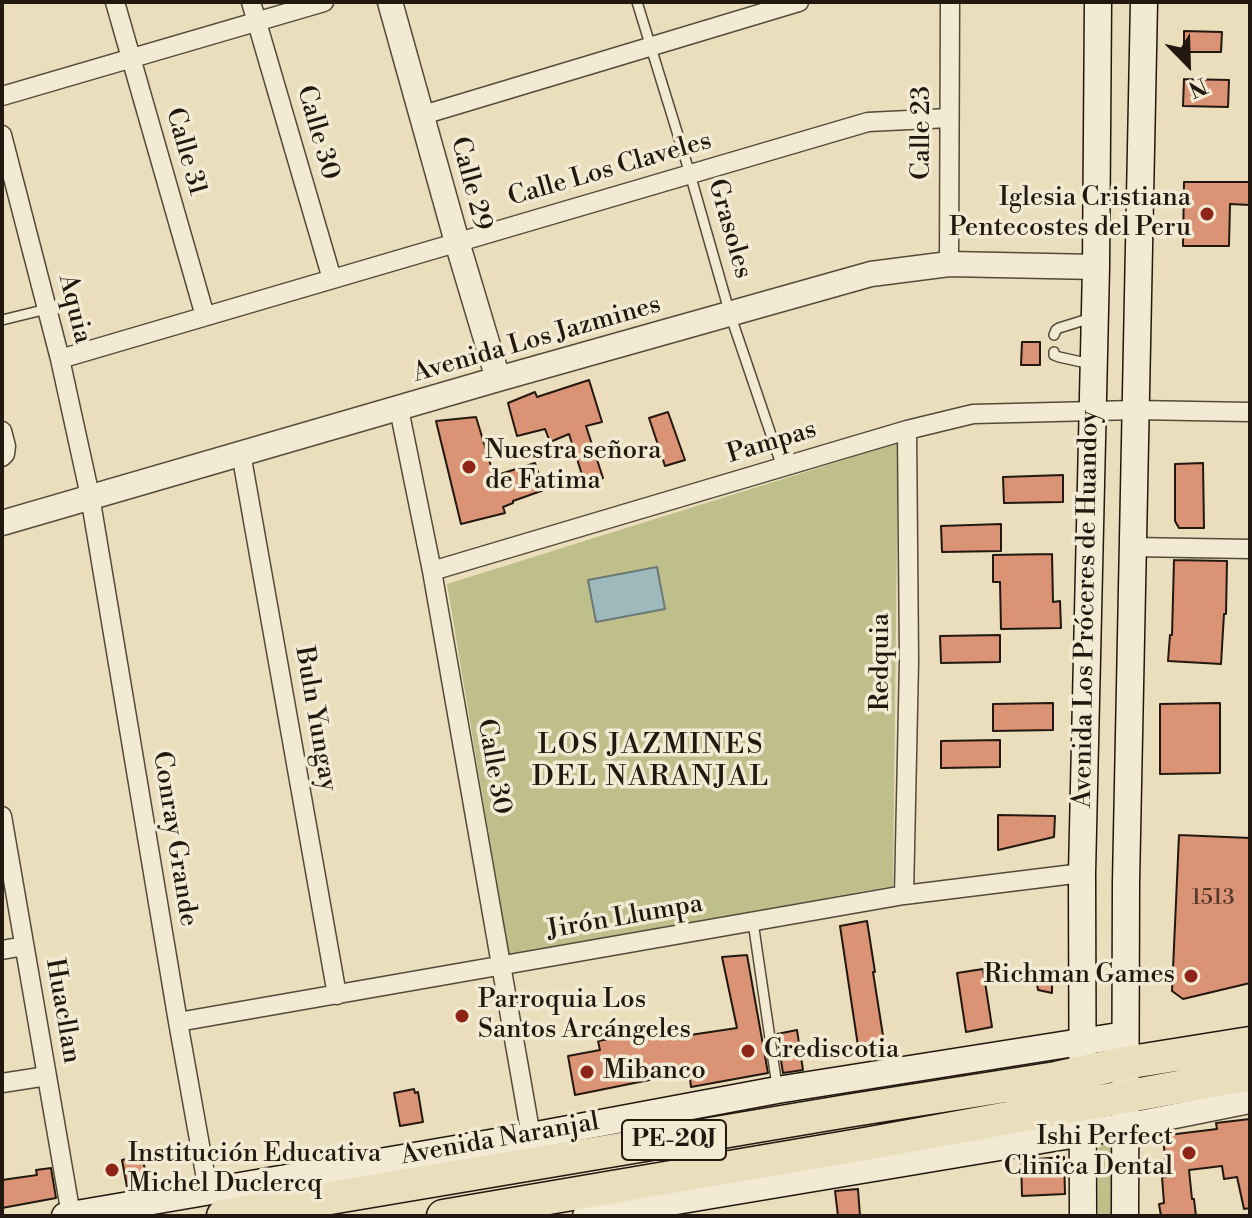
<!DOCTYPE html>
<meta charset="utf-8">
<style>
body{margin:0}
#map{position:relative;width:1252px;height:1218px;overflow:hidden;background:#ebdebc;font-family:"Libre Bodoni",serif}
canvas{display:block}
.frame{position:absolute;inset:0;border:4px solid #22180f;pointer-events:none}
.north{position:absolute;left:1148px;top:24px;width:80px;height:80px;-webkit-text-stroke:6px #f2ead3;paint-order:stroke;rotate:157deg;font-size:22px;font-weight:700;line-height:32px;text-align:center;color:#22180f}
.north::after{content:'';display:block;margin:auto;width:28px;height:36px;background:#22180f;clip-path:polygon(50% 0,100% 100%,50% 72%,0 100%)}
</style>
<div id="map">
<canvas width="1252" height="1218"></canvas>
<div class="frame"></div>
<div class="north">N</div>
</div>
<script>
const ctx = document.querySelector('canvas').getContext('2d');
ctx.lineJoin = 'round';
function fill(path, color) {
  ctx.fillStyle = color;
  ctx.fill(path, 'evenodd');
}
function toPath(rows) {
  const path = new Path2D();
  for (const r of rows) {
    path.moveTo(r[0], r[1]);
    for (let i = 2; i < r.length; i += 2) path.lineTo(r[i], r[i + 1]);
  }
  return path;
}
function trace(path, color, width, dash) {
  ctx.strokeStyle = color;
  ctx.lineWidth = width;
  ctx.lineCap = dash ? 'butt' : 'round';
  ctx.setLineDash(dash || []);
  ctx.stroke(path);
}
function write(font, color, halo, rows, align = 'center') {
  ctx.font = font + ' "Libre Bodoni",serif';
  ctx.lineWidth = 7;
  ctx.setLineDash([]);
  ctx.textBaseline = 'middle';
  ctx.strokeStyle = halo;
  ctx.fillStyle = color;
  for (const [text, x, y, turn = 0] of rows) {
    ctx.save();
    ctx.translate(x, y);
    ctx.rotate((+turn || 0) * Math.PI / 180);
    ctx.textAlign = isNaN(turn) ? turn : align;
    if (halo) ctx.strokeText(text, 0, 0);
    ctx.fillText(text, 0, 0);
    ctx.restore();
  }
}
const green = toPath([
 [898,443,893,886,509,955,447,584],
 [1111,1142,1112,1216,1098,1216,1098,1145]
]);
const water = toPath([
 [657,567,665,609,596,622,588,580,657,567]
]);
const building = toPath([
 [1184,31,1222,32,1221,52,1184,52,1184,31],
 [1184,79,1229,80,1228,107,1183,106,1184,79],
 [1184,182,1250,182,1250,205,1230,204,1229,246,1183,246,1184,182],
 [1022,342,1040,342,1040,365,1021,365,1022,342],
 [589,380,602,422,586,426,603,478,585,484,569,434,550,442,545,429,517,436,508,403,535,392,537,397,589,380],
 [668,412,685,460,665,466,649,418,668,412],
 [476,417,494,476,535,463,544,490,513,501,513,503,503,507,505,513,461,524,436,421,476,417],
 [1203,463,1204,528,1179,528,1175,521,1175,464,1203,463],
 [1063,475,1063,502,1004,503,1003,477,1063,475],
 [1001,524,1001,551,942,552,941,526,1001,524],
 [1052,554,1053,602,1060,601,1061,628,1001,629,1000,582,993,582,993,555,1052,554],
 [1174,560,1227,561,1226,614,1224,614,1221,664,1168,661,1170,635,1172,635,1174,560],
 [1000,635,1000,662,941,663,940,636,1000,635],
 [1053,703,1053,730,993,731,993,704,1053,703],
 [1220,703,1220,773,1160,774,1160,704,1220,703],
 [1000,740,1000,767,941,768,941,741,1000,740],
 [998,815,1055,816,1054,837,998,850,998,815],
 [1179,835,1250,838,1250,983,1183,999,1172,991,1179,835],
 [867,921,875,972,873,972,884,1042,858,1046,840,926,867,921],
 [747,955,768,1073,691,1087,689,1072,575,1095,568,1056,600,1050,598,1041,668,1028,670,1038,737,1028,722,957,747,955],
 [983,969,992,1027,966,1032,957,973,983,969],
 [1036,977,1052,977,1052,993,1038,990,1036,977],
 [797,1030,803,1070,783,1073,777,1034,797,1030],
 [414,1089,415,1093,418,1092,423,1122,400,1126,394,1093,414,1089],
 [1250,1119,1250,1208,1244,1209,1237,1177,1224,1179,1222,1166,1189,1170,1192,1199,1194,1199,1196,1216,1161,1216,1159,1204,1164,1203,1162,1177,1166,1177,1164,1146,1168,1135,1217,1129,1216,1123,1250,1119],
 [142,1156,148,1183,127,1187,122,1160,142,1156],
 [1064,1157,1065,1194,1022,1196,1021,1160,1064,1157],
 [51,1168,56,1198,2,1208,2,1180,37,1175,36,1170,51,1168],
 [858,1189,860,1216,838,1216,835,1191,858,1189]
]);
const service = toPath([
 [637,2,690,174,730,314,782,467],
 [2,320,47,309],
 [1054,335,1056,330,1059,328,1091,318],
 [1054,352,1054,355,1059,357,1091,364],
 [753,922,777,1086]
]);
const minor = toPath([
 [115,2,205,316],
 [251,2,332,279],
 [2,96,324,2],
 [423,115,799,2],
 [2,135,60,359,90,496,178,1022,208,1190],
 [949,264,950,2],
 [60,359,868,122,949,118],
 [399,409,432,571,531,1136],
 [2,431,6,446,5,454,2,457],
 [241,453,337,995],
 [1132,547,1250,549],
 [432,571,907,430,973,414,1135,410,1250,412],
 [2,816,71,1215],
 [904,895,909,661,907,430],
 [2,950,24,946],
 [178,1022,904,895,1082,873],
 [2,1083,47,1076]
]);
const tertiary = toPath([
 [390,2,457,242,498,379],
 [2,523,498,379,871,274,949,264,1096,267],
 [1125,1126,1250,1101]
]);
const secondary = toPath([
 [65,1216,531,1136,777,1090,1125,1035],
 [586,1216,1125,1126],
 [1083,1216,1082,873,1096,267,1098,2],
 [1125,1216,1126,882,1144,2]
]);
const trunk = toPath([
 [223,1216,847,1111,1056,1078,1125,1063,1250,1043],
 [443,1216,865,1144,1250,1074]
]);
const markers = [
 [1207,214,8,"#8f2418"],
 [469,467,8,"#8f2418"],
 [1191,976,8,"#8f2418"],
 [462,1016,8,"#8f2418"],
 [748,1051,8,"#8f2418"],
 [587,1072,8,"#8f2418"],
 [1189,1153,8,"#8f2418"],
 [112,1170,8,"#8f2418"]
];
const numberNames = [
 ["1513",1213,899]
];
const shields = [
 [674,1140,104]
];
const shieldNames = [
 ["PE-20J",674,1140]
];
const streetNames = [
 ["Calle 30",317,133,74],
 ["Calle 23",923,133,-90],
 ["Calle 31",185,152,74],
 ["Calle Los Claveles",610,170,-16],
 ["Calle 29",470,184,75],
 ["Grasoles",729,229,74],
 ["Aquia",74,309,76],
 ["Avenida Los Jazmines",537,340,-16],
 ["Pampas",772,443,-17],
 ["Avenida Los Próceres de Huandoy",1087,609,-89],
 ["Redquia",882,662,-90],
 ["Buln Yungay",315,719,80],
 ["Calle 30",493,767,80],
 ["Conray Grande",174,839,81],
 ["Jirón Llumpa",625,918,-10],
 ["Huacllan",62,1011,80],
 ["Avenida Naranjal",500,1140,-10]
];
const poiNames = [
 ["Iglesia Cristiana",1191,199,"right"],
 ["Pentecostes del Peru",1191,229,"right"],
 ["Nuestra señora",485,452],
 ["de Fatima",485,482],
 ["Richman Games",1175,976,"right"],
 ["Parroquia Los",478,1001],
 ["Santos Arcángeles",478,1031],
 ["Crediscotia",764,1051],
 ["Mibanco",603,1072],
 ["Ishi Perfect",1173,1138,"right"],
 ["Clinica Dental",1173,1168,"right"],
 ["Institución Educativa",128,1155],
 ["Michel Duclercq",128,1185]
];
const neighbourhoodNames = [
 ["LOS JAZMINES",651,746],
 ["DEL NARANJAL",651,778]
];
fill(green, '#bfbf8b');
fill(water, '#9db9bb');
trace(water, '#6c7976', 2);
fill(building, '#db9375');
trace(building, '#22180f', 2);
trace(service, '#544a3a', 12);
trace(minor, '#544a3a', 21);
trace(tertiary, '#544a3a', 27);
trace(secondary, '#22180f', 29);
trace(trunk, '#22180f', 35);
trace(service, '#f2ead3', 9);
trace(minor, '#f2ead3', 18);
trace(tertiary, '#f2ead3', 24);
trace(secondary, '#f2ead3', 26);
trace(trunk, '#ebdebc', 32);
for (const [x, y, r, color] of markers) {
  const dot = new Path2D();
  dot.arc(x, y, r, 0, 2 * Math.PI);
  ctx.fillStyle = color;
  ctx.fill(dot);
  trace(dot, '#f2ead3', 3);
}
write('22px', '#503728', null, numberNames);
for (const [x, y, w] of shields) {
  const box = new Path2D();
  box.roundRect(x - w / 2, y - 20, w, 40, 6);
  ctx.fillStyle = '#f2ead3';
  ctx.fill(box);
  trace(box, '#22180f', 2);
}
write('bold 24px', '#22180f', null, shieldNames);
write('26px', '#22180f', '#f2ead3', streetNames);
write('26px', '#22180f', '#f2ead3', poiNames, 'left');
ctx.letterSpacing = '2px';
write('28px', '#22180f', '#f2ead3', neighbourhoodNames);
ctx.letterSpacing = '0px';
</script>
